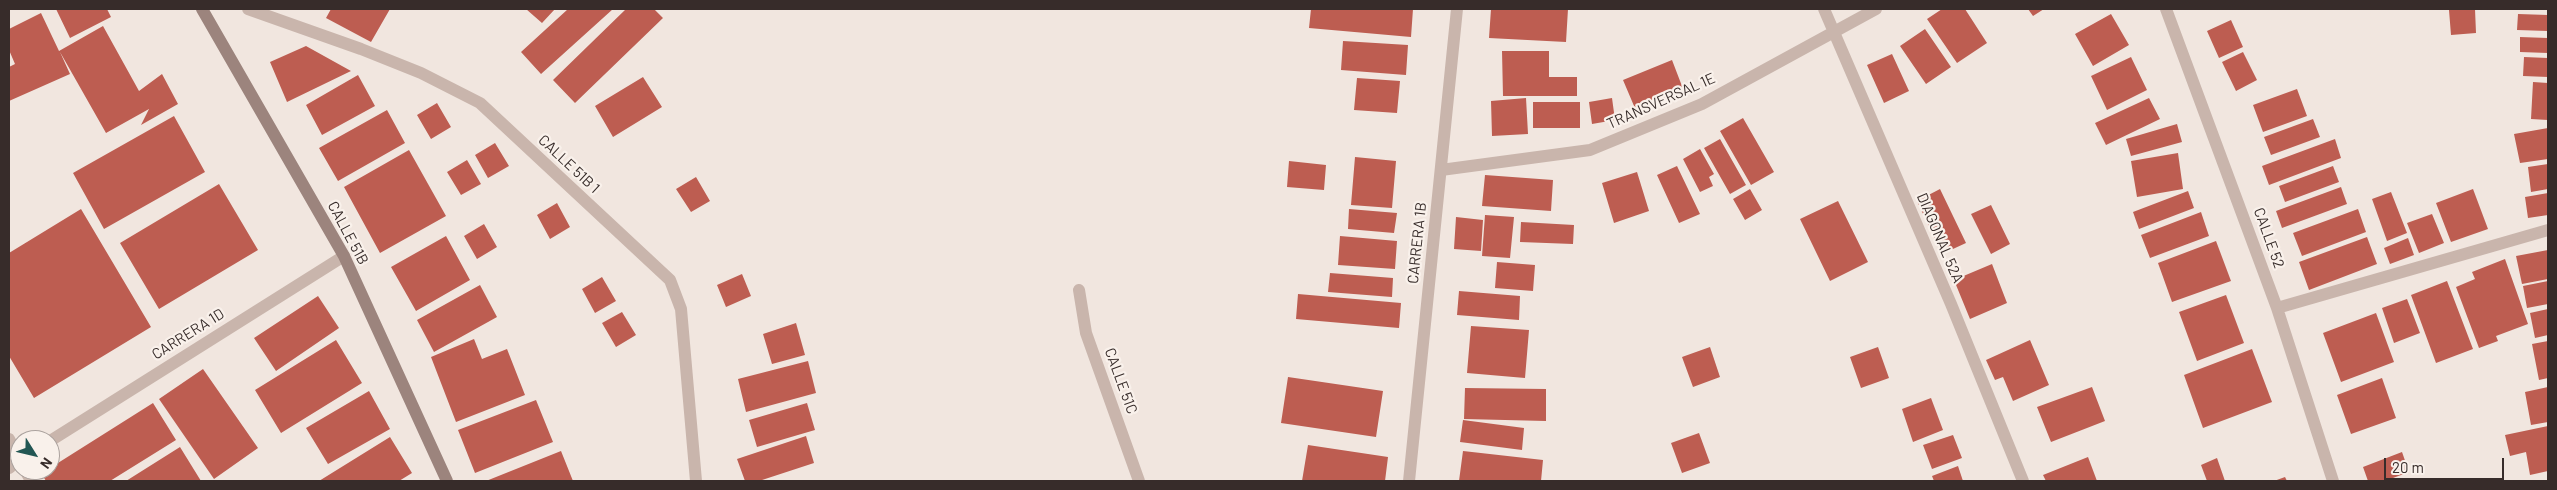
<!DOCTYPE html>
<style>
body{margin:0}
#map{position:relative;width:2557px;height:490px;overflow:hidden;background:#f1e6df;font-family:Barlow,sans-serif}
canvas{display:block}
.frame{position:absolute;inset:0;border:10px solid #372c2a;pointer-events:none}
.north{position:absolute;left:10px;top:430px;width:50px;height:50px;box-sizing:border-box;background:#f9f1eb;border:1px solid #aba29e;border-radius:50%;rotate:126deg;font-size:14px;font-weight:700;line-height:20px;text-align:center;color:#372c2a}
.north::after{content:'';display:block;margin:auto;width:18px;height:22px;background:#225653;clip-path:polygon(50% 0,100% 100%,50% 72%,0 100%)}
.scale{position:absolute;left:2384px;top:458px;width:120px;height:22px;box-sizing:border-box;border:2px solid #372c2a;border-top:0;padding-left:6px;font-size:15px;line-height:18px;white-space:nowrap;color:#372c2a;-webkit-text-stroke:4px #f9f1eb;paint-order:stroke}
</style>
<div id="map">
<canvas width="2557" height="490"></canvas>
<div class="frame"></div>
<div class="north">N</div>
<div class="scale">20 m</div>
</div>
<script>
const ctx = document.querySelector('canvas').getContext('2d');
ctx.lineJoin = 'round';
function fill(path, color) {
  ctx.fillStyle = color;
  ctx.fill(path, 'evenodd');
}
function toPath(rows) {
  const path = new Path2D();
  for (const r of rows) {
    path.moveTo(r[0], r[1]);
    for (let i = 2; i < r.length; i += 2) path.lineTo(r[i], r[i + 1]);
  }
  return path;
}
function trace(path, color, width, dash) {
  ctx.strokeStyle = color;
  ctx.lineWidth = width;
  ctx.lineCap = dash ? 'butt' : 'round';
  ctx.setLineDash(dash || []);
  ctx.stroke(path);
}
function write(font, color, halo, rows, align = 'center') {
  ctx.font = font + ' Barlow,sans-serif';
  ctx.lineWidth = 4.5;
  ctx.setLineDash([]);
  ctx.textBaseline = 'middle';
  ctx.strokeStyle = halo;
  ctx.fillStyle = color;
  for (const [text, x, y, turn = 0] of rows) {
    ctx.save();
    ctx.translate(x, y);
    ctx.rotate((+turn || 0) * Math.PI / 180);
    ctx.textAlign = isNaN(turn) ? turn : align;
    if (halo) ctx.strokeText(text, 0, 0);
    ctx.fillText(text, 0, 0);
    ctx.restore();
  }
}
const building = toPath([
 [56,9,107,9,111,17,70,38],
 [331,9,390,9,371,42,326,18],
 [526,9,555,9,542,23],
 [568,9,613,9,541,74,521,52],
 [626,9,654,9,663,18,575,103,553,80],
 [1311,9,1413,9,1411,37,1309,28],
 [1491,9,1568,9,1566,42,1489,38],
 [1942,9,1965,9,1987,43,1957,63,1927,19],
 [2028,9,2044,9,2033,16],
 [2475,9,2476,33,2451,35,2449,10],
 [41,13,59,51,103,26,139,91,162,74,178,104,141,125,149,109,106,133,60,52,70,74,9,101,9,67,15,64,9,50,9,29],
 [2111,14,2129,45,2093,66,2075,34],
 [2518,14,2548,15,2548,31,2517,30],
 [2231,20,2243,47,2219,58,2207,31],
 [1925,29,1951,67,1926,84,1900,46],
 [2520,37,2548,38,2548,53,2520,52],
 [1343,41,1408,45,1406,75,1341,70],
 [306,46,351,71,287,102,270,62],
 [1502,51,1549,51,1549,77,1577,77,1577,96,1503,96],
 [2243,52,2257,80,2236,91,2222,62],
 [1892,54,1909,91,1884,103,1867,65],
 [2131,57,2147,90,2107,110,2091,76],
 [2524,57,2548,58,2548,77,2523,76],
 [1672,60,1685,94,1637,113,1623,80],
 [358,75,375,106,322,135,306,105],
 [643,77,662,107,613,137,595,106],
 [1357,78,1400,81,1397,113,1354,110],
 [2533,82,2548,83,2548,120,2531,119],
 [2297,89,2307,116,2263,132,2253,105],
 [1526,98,1528,134,1492,136,1491,101],
 [1612,98,1615,120,1592,124,1589,102],
 [2149,98,2160,119,2106,145,2095,123],
 [1533,102,1580,102,1580,128,1533,128],
 [437,103,451,127,431,139,417,115],
 [387,110,405,143,338,181,319,148],
 [174,116,205,172,104,229,73,173],
 [1743,118,1774,172,1751,185,1720,131],
 [2313,119,2320,137,2271,155,2264,137],
 [2177,124,2182,142,2131,156,2126,139],
 [2548,128,2548,159,2520,163,2514,134],
 [1720,139,1746,185,1730,194,1704,148],
 [2335,139,2341,158,2269,185,2262,166],
 [495,143,509,166,488,178,475,155],
 [1700,149,1714,174,1709,177,1713,186,1700,192,1683,159],
 [409,150,446,216,380,253,344,187],
 [2178,153,2183,189,2137,197,2131,161],
 [1355,157,1396,161,1392,208,1351,205],
 [467,160,481,184,461,195,447,172],
 [1289,161,1326,165,1324,190,1287,187],
 [2548,164,2548,189,2531,192,2528,167],
 [1677,166,1700,214,1679,223,1657,175],
 [2333,166,2339,182,2285,202,2279,186],
 [1637,172,1649,211,1614,223,1602,183],
 [1485,175,1553,180,1551,211,1482,206],
 [696,177,710,201,691,212,676,189],
 [219,184,258,250,159,309,120,243],
 [2341,187,2347,204,2282,228,2276,211],
 [1750,189,1762,210,1745,220,1733,199],
 [1940,189,1966,243,1942,254,1917,201],
 [2473,189,2488,229,2451,242,2436,203],
 [2188,191,2194,208,2139,229,2133,212],
 [2391,192,2407,233,2387,241,2372,199],
 [2548,193,2548,215,2528,218,2525,197],
 [1838,201,1868,262,1830,281,1800,219],
 [557,203,570,227,550,239,537,215],
 [1991,205,2010,244,1991,254,1971,214],
 [81,209,151,327,34,398,9,356,9,253],
 [1349,209,1397,213,1394,233,1348,229],
 [2358,209,2366,232,2302,256,2293,233],
 [2201,212,2209,236,2150,258,2141,235],
 [2432,214,2444,243,2419,253,2407,223],
 [1485,215,1514,217,1510,258,1482,256],
 [1456,217,1483,220,1481,251,1454,249],
 [1521,222,1574,225,1573,244,1520,242],
 [484,224,497,247,477,259,464,236],
 [446,236,470,280,416,311,391,267],
 [1340,236,1397,241,1395,269,1338,265],
 [2367,237,2377,264,2309,290,2299,262],
 [2408,238,2414,255,2390,264,2384,248],
 [2216,241,2231,281,2172,302,2158,263],
 [2548,250,2548,279,2522,284,2516,256],
 [2505,259,2528,324,2496,336,2498,341,2479,348,2456,287,2475,279,2472,272],
 [1497,262,1535,265,1533,291,1495,288],
 [1992,264,2007,303,1970,319,1954,280],
 [1330,273,1393,278,1392,297,1328,292],
 [742,274,751,296,726,307,717,285],
 [602,277,616,301,595,313,582,289],
 [2447,281,2473,349,2436,363,2411,295],
 [2548,281,2548,304,2527,308,2523,286],
 [480,285,497,317,434,352,417,320],
 [1459,291,1520,296,1519,320,1457,315],
 [1298,294,1401,303,1399,328,1296,319],
 [2226,295,2244,343,2197,361,2179,312],
 [318,296,339,328,276,371,254,338],
 [2407,299,2420,333,2394,343,2382,308],
 [2548,309,2548,335,2535,338,2530,313],
 [622,312,636,335,616,347,602,323],
 [2376,313,2394,362,2341,382,2323,333],
 [796,323,805,355,772,364,763,334],
 [1471,326,1529,330,1525,378,1467,373],
 [474,339,482,359,507,349,525,395,456,422,431,357],
 [336,340,362,383,281,433,255,390],
 [2030,340,2049,385,2013,401,2003,377,1995,380,1986,360],
 [2548,341,2548,378,2539,380,2532,344],
 [1710,347,1720,377,1693,387,1682,357],
 [1878,347,1889,378,1861,388,1850,357],
 [2252,349,2272,402,2203,428,2184,375],
 [808,361,816,393,746,412,738,379],
 [203,369,258,448,214,479,159,399],
 [1288,377,1383,391,1376,437,1281,423],
 [2382,378,2396,418,2351,434,2337,395],
 [2092,387,2105,421,2051,442,2037,407],
 [2548,387,2548,422,2531,425,2525,392],
 [1465,388,1546,389,1546,421,1464,419],
 [369,391,390,429,328,464,306,428],
 [1931,398,1943,430,1913,442,1902,409],
 [536,400,553,442,475,473,458,430],
 [153,403,176,440,110,481,46,481,41,473,50,470,50,468],
 [807,403,815,430,757,447,749,420],
 [1463,420,1524,428,1522,450,1460,442],
 [2548,426,2548,471,2530,475,2526,452,2510,456,2505,435],
 [1699,433,1710,463,1682,473,1671,443],
 [1953,435,1962,458,1932,469,1923,445],
 [806,436,814,463,759,481,745,481,737,459],
 [390,437,412,473,399,481,319,481],
 [1308,445,1388,457,1385,481,1302,481],
 [180,447,201,481,126,481],
 [561,451,573,481,486,481],
 [1463,451,1543,460,1541,481,1459,481],
 [2402,452,2409,472,2385,481,2368,481,2363,467],
 [2088,457,2097,481,2046,481,2043,475],
 [2217,458,2225,481,2207,481,2201,465],
 [1958,466,1963,481,1934,481,1932,476],
 [2285,477,2287,481,2274,481]
]);
const street = toPath([
 [248,9,361,49,421,73,480,103,670,280,681,309,696,481],
 [1824,9,1951,304,2023,481],
 [2166,9,2277,308,2333,481],
 [1441,170,1590,150,1702,104,1876,9],
 [1079,290,1086,333,1139,481],
 [2277,308,2548,230],
 [9,439,20,460],
 [50,441,344,256],
 [9,468,20,459],
 [25,470,31,481],
 [1409,481,1457,9]
]);
const secondary = toPath([
 [202,9,344,256,447,481]
]);
const streetNames = [
 ["TRANSVERSAL 1E",1661,101,-24],
 ["CALLE 51B 1",569,164,43],
 ["CALLE 51B",348,233,62],
 ["DIAGONAL 52A",1940,238,67],
 ["CALLE 52",2269,238,70],
 ["CARRERA 1B",1417,243,-84],
 ["CARRERA 1D",188,334,-32],
 ["CALLE 51C",1121,381,70]
];
fill(building, '#bd5d51');
trace(street, '#c9b5ac', 12);
trace(secondary, '#9c847d', 12);
write('15px', '#372c2a', '#f9f1eb', streetNames);
</script>
